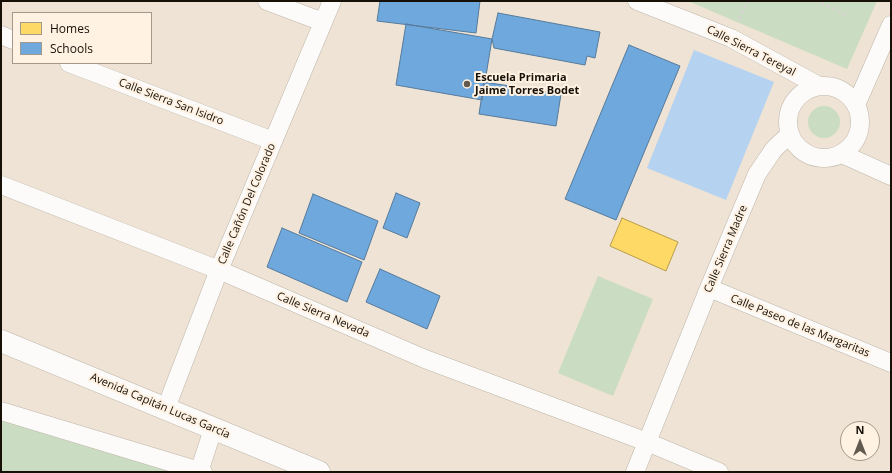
<!DOCTYPE html>
<meta charset="utf-8">
<style>
body{margin:0}
#map{position:relative;width:892px;height:473px;overflow:hidden;background:#eee3d4;font-family:"Open Sans",sans-serif}
canvas{display:block}
.frame{position:absolute;inset:0;border:2px solid #171007;pointer-events:none}
.legend{position:absolute;left:12px;top:12px;width:140px;height:52px;box-sizing:border-box;background:#fff2e3;border:1px solid #a2988b;margin:0;padding:5px 7px;list-style:none;font-size:12px;color:#171007}
.legend li{display:flex;align-items:center;gap:8px;height:20px}
.legend b{width:20px;border:1px solid #a2988b}
.north{position:absolute;left:840px;top:421px;width:40px;height:40px;box-sizing:border-box;background:#fff2e3;border:1px solid #a2988b;border-radius:50%;rotate:0deg;font-size:11px;font-weight:700;line-height:16px;text-align:center;color:#171007}
.north::after{content:'';display:block;margin:auto;width:14px;height:18px;background:#625a4f;clip-path:polygon(50% 0,100% 100%,50% 72%,0 100%)}
</style>
<div id="map">
<canvas width="892" height="473"></canvas>
<div class="frame"></div>
<ul class="legend">
<li><b style="height:11px;background:#ffd966"></b>Homes</li>
<li><b style="height:11px;background:#6fa8dc"></b>Schools</li>
</ul>
<div class="north">N</div>
</div>
<script>
const ctx = document.querySelector('canvas').getContext('2d');
ctx.lineJoin = 'round';
function fill(path, color) {
  ctx.fillStyle = color;
  ctx.fill(path, 'evenodd');
}
function toPath(rows) {
  const path = new Path2D();
  for (const r of rows) {
    if (r.length === 3) {
      path.moveTo(r[0] + r[2], r[1]);
      path.arc(r[0], r[1], r[2], 0, 2 * Math.PI);
      continue;
    }
    path.moveTo(r[0], r[1]);
    for (let i = 2; i < r.length; i += 2) path.lineTo(r[i], r[i + 1]);
  }
  return path;
}
function trace(path, color, width, dash) {
  ctx.strokeStyle = color;
  ctx.lineWidth = width;
  ctx.lineCap = dash ? 'butt' : 'round';
  ctx.setLineDash(dash || []);
  ctx.stroke(path);
}
function write(font, color, halo, rows, align = 'center') {
  ctx.font = font + ' "Open Sans",sans-serif';
  ctx.lineWidth = 4;
  ctx.setLineDash([]);
  ctx.textBaseline = 'middle';
  ctx.strokeStyle = halo;
  ctx.fillStyle = color;
  for (const [text, x, y, turn = 0] of rows) {
    ctx.save();
    ctx.translate(x, y);
    ctx.rotate((+turn || 0) * Math.PI / 180);
    ctx.textAlign = isNaN(turn) ? turn : align;
    if (halo) ctx.strokeText(text, 0, 0);
    ctx.fillText(text, 0, 0);
    ctx.restore();
  }
}
const green = toPath([
 [688,1,877,1,847,69],
 [824,122,16],
 [598,276,653,299,613,396,558,373],
 [1,415,181,472,1,472]
]);
const water = toPath([
 [694,50,774,82,726,200,647,168]
]);
const homes = toPath([
 [622,218,678,242,666,271,610,246,622,218]
]);
const schools = toPath([
 [380,1,480,1,476,33,377,21,380,1],
 [498,13,600,32,595,58,587,56,585,65,494,48,492,39,498,13],
 [406,24,492,39,482,100,396,85,406,24],
 [629,45,680,66,616,220,565,199,629,45],
 [484,82,561,94,556,126,479,114,484,82],
 [396,193,420,203,407,238,383,228,396,193],
 [313,194,378,221,364,260,299,233,313,194],
 [282,228,362,262,347,302,267,267,282,228],
 [380,269,440,296,427,329,366,302,380,269]
]);
const path = toPath([
 [816,1,850,16],
 [739,19,747,1]
]);
const street = toPath([
 [267,1,323,22],
 [637,1,731,38,819,86],
 [1,35,13,40],
 [69,63,273,141],
 [824,122,36],
 [856,105,891,25],
 [842,154,891,176],
 [1,185,219,270,425,359,647,442,719,472],
 [709,288,891,363],
 [166,408,219,270,332,1],
 [1,411,203,472],
 [199,472,213,429],
 [635,472,709,288,757,174,774,149,790,134]
]);
const secondary = toPath([
 [1,341,319,472]
]);
const markers = [
 [467,84,4,"#625a4f"]
];
const streetNames = [
 ["Calle Sierra Tereyal",751,51,27],
 ["Calle Sierra San Isidro",171,102,21],
 ["Calle Cañón Del Colorado",247,204,-67],
 ["Calle Sierra Madre",726,249,-67],
 ["Calle Sierra Nevada",323,315,23],
 ["Calle Paseo de las Margaritas",800,326,22],
 ["Avenida Capitán Lucas García",160,406,23]
];
const poiNames = [
 ["Escuela Primaria",475,78],
 ["Jaime Torres Bodet",475,91]
];
fill(green, '#cadcc2');
fill(water, '#b5d2f0');
fill(homes, '#ffd966');
trace(homes, '#b99d4a', 1);
fill(schools, '#6fa8dc');
trace(schools, '#557a9c', 1);
trace(street, '#beb5aa', 19);
trace(secondary, '#beb5aa', 23);
trace(path, '#d7d4cf', 2.5, [3, 3]);
trace(street, '#fcfbf9', 18);
trace(secondary, '#fcfbf9', 22);
for (const [x, y, r, color] of markers) {
  const dot = new Path2D();
  dot.arc(x, y, r, 0, 2 * Math.PI);
  ctx.fillStyle = color;
  ctx.fill(dot);
  trace(dot, '#fff2e3', 1.5);
}
write('11px', '#171007', '#fff2e3', streetNames);
write('bold 11px', '#171007', '#fff2e3', poiNames, 'left');
</script>
